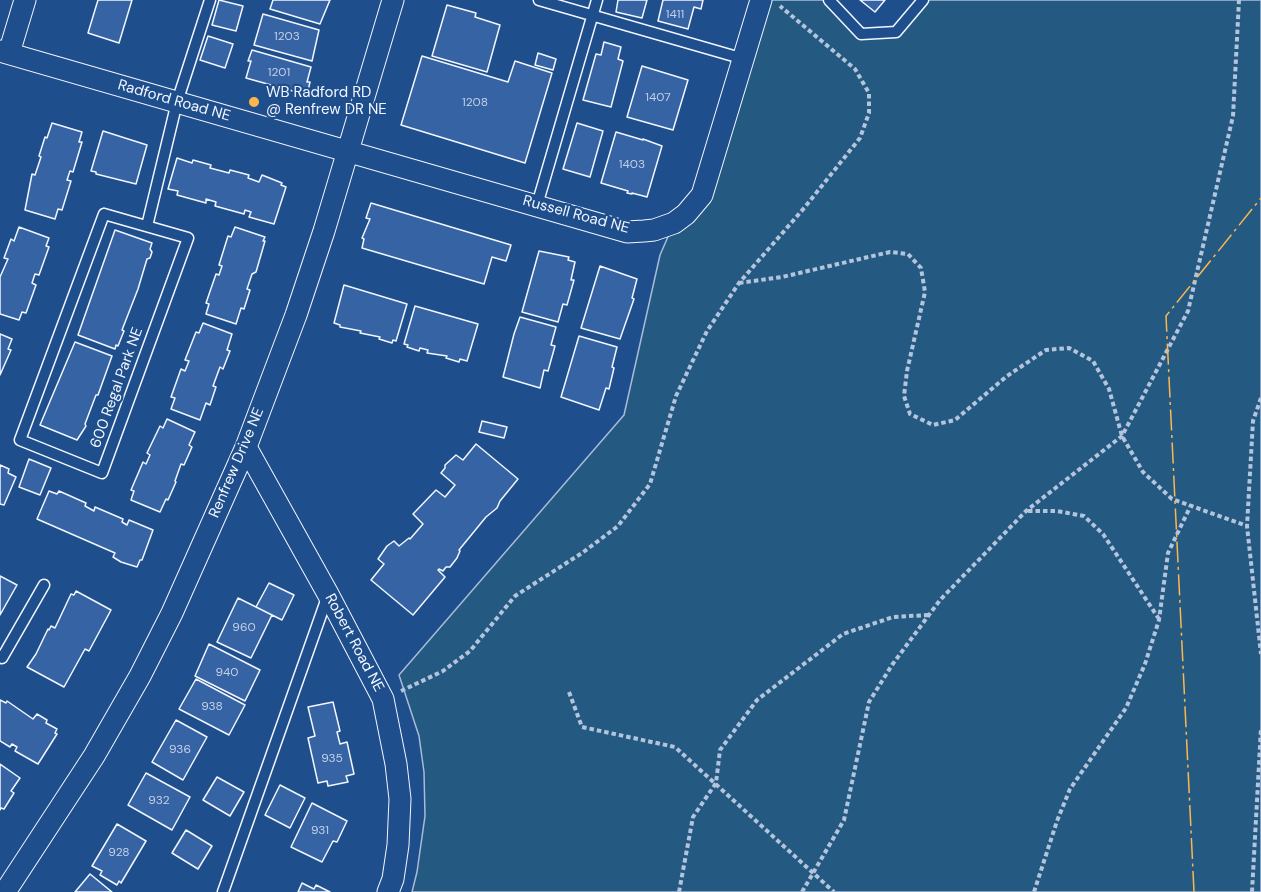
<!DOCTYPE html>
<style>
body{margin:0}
canvas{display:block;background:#1f4e8c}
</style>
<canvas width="1261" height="892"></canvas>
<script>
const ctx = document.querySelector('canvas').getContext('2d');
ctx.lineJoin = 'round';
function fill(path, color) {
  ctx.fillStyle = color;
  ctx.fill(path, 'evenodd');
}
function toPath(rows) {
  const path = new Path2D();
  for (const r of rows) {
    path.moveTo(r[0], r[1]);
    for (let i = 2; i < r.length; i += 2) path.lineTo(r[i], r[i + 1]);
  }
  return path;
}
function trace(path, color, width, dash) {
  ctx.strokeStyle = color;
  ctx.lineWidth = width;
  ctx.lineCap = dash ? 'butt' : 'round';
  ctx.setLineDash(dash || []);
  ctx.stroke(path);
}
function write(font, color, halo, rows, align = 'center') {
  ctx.font = font + ' "DM Sans",sans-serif';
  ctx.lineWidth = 4.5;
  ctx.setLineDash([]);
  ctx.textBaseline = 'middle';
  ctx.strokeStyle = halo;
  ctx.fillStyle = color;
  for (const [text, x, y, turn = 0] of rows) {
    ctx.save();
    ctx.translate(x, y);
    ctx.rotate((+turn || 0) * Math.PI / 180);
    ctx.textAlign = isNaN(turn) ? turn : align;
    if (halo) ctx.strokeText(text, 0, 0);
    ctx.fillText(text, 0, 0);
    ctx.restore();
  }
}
const green = toPath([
 [761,0,829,0,861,34,896,32,923,0,1261,0,1261,892,412,892,417,872,425,816,424,772,419,736,399,675,624,415,660,255,674,223,686,214,761,0]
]);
const building = toPath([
 [98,0,132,0,119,43,88,33,98,0],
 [219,0,243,6,236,31,212,25,219,0],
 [273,0,330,0,320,24,270,9,273,0],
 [618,0,647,0,642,18,616,12,618,0],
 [663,0,703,0,701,9,694,7,688,29,658,21,663,0],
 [860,0,885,0,875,12,860,0],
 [447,5,476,13,475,17,500,25,487,72,432,56,447,5],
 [263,14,319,30,312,61,254,45,263,14],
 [208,36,233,44,225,68,200,60,208,36],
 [604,42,621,47,618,59,623,61,611,107,583,100,596,54,601,55,604,42],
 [252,50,311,67,307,82,310,82,307,95,246,78,251,61,248,61,252,50],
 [538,53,556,59,553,70,535,65,538,53],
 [422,56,508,82,515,61,552,73,525,163,401,125,422,56],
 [642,66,688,80,673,130,627,117,642,66],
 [52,123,82,132,79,142,82,142,73,172,70,171,67,180,71,181,62,210,58,209,55,219,25,210,32,174,35,175,41,157,39,156,45,137,47,138,52,123],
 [577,123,603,131,590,177,563,169,577,123],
 [103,131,147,145,136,184,96,174,96,172,91,171,103,131],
 [616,132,643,140,643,139,662,146,647,197,632,193,632,194,627,193,628,191,601,183,616,132],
 [177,158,192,163,193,160,211,165,210,168,229,173,230,170,249,175,248,178,259,182,262,175,282,183,281,185,286,187,274,224,249,217,251,212,245,210,244,214,215,206,216,202,206,199,206,203,177,195,178,191,168,189,177,158],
 [371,203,511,245,506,261,492,257,484,284,362,248,364,239,362,238,370,219,366,218,371,203],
 [19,227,49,238,46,246,49,247,39,275,35,274,32,283,36,285,26,313,22,312,19,320,0,314,0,277,8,259,4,258,11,239,14,241,19,227],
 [235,227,265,237,263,241,265,241,256,272,252,274,247,289,250,290,244,309,241,308,236,324,206,314,209,304,206,303,216,274,219,275,222,266,219,265,228,236,231,237,235,227],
 [115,230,152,243,150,249,152,252,150,258,147,259,138,289,122,330,124,331,118,346,116,345,115,349,78,335,115,230],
 [539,251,569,257,568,260,575,262,571,280,574,280,567,305,563,304,558,322,522,312,539,251],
 [600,266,637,279,632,298,634,299,620,339,581,328,600,266],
 [344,285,407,304,396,341,393,340,392,343,379,339,380,337,360,333,361,331,340,327,340,325,334,323,344,285],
 [415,306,478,324,467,361,460,359,459,362,446,358,447,356,427,353,428,350,420,348,419,351,407,347,408,345,404,344,415,306],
 [520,317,556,327,551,345,555,346,548,371,544,370,540,388,503,377,514,334,520,317],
 [203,323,232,334,227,350,230,351,223,369,220,367,213,386,216,387,210,405,206,403,200,420,171,409,175,398,171,397,181,369,185,371,189,361,185,360,196,332,199,333,203,323],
 [0,334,12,339,8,349,11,350,0,375,0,334],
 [579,336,617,347,612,367,614,368,609,389,606,388,599,410,561,397,579,336],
 [75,342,112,356,98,395,96,395,85,424,86,426,77,440,40,425,75,342],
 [167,419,195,432,189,445,192,447,184,465,181,464,175,481,176,482,168,500,166,499,160,512,131,500,134,491,131,490,143,462,146,464,150,455,147,453,160,426,163,428,167,419],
 [482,421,507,427,504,438,479,432,482,421],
 [476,444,518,479,500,501,497,508,486,517,459,550,460,551,457,558,450,567,446,567,443,571,439,569,438,570,445,577,413,615,371,580,384,564,378,559,387,546,394,541,399,546,409,538,410,539,423,524,413,514,436,490,445,497,455,485,441,473,445,468,445,465,456,455,463,460,476,444],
 [29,459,51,468,40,495,19,487,29,459],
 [0,465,9,469,8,473,16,477,4,505,0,504,0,465],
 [49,491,57,494,59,491,86,503,85,506,94,511,95,507,123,519,122,522,127,525,129,520,153,530,142,560,140,560,137,567,121,562,113,557,115,553,37,519,49,491],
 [0,576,17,585,0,615,0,576],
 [269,583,294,595,282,620,256,607,269,583],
 [76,591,111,610,89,651,85,649,64,687,27,667,36,654,48,629,49,630,51,626,55,628,71,594,74,595,76,591],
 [238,598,272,615,251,658,217,642,238,598],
 [209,644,260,670,245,701,195,676,209,644],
 [196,679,245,705,229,735,179,709,196,679],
 [0,700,6,703,7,701,33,719,37,714,47,720,46,723,57,729,55,733,57,734,38,764,15,751,17,747,12,744,10,747,0,741,0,700],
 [333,702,340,731,337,732,340,744,347,742,354,774,346,776,348,782,328,786,327,781,318,783,308,738,315,736,308,707,333,702],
 [176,720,207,737,183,780,152,762,176,720],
 [0,764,20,778,11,791,14,793,4,809,1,808,0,810,0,764],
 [146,773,190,797,172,830,128,805,146,773],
 [217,777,244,792,230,816,203,800,217,777],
 [280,785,305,798,290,828,265,815,280,785],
 [312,803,347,821,337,842,333,841,322,862,291,847,312,803],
 [117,824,146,841,121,883,119,881,117,885,100,875,102,871,92,866,117,824],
 [186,830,212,846,198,869,172,853,186,830],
 [90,874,112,892,75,892,90,874],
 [302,883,314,889,316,885,330,892,298,892,302,883]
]);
const path = toPath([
 [739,283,782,277,890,252,908,254,921,268,925,292,907,371,904,396,910,414,933,425,955,420,1007,376,1046,350,1069,348,1093,361,1109,389,1122,436,1143,472,1172,499,1247,526],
 [1261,398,1253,421,1247,526,1261,654],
 [1028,511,1057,511,1084,516,1103,534,1159,619],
 [401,691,443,671,470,651,515,596,582,553,618,526,650,484,676,396,707,331,739,283,805,207,860,138,869,113,869,93,855,69,780,6],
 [569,692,582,727,675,747,834,892],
 [679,892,693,817,716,783,720,750,757,700,843,634,893,617,928,615],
 [802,892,844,820,869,702,892,665,940,600,1026,511,1122,436,1188,311,1233,116,1239,0],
 [1034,892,1057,821,1070,789,1126,708,1145,664,1159,620,1168,553,1191,505],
 [1252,892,1261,728]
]);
const lane = toPath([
 [539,0,744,59],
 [829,0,861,34,896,32,923,0],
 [537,205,597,0],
 [104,214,188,238,102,473,20,440,104,214],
 [147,226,177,102,210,0],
 [0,656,2,658,44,585],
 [223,892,328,595]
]);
const street = toPath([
 [0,51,627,232,644,231,654,230,674,223,686,214,702,195,761,0],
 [9,53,25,0],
 [246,447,328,594,383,699,396,764,400,799,398,845,393,879,388,892],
 [5,892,94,756,140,676,172,613,246,447,296,315,324,231,393,0]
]);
const power = toPath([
 [1194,892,1166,316,1261,198]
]);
const markers = [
 [254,102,6,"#ffb74d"]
];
const numberNames = [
 ["1411",675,15],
 ["1203",287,37],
 ["1201",279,73],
 ["1407",658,98],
 ["1208",475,103],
 ["1403",632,165],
 ["960",244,628],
 ["940",227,673],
 ["938",212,707],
 ["936",180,750],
 ["935",332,759],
 ["932",159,801],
 ["931",320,831],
 ["928",119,853]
];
const poiNames = [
 ["WB Radford RD",266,93],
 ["@ Renfrew DR NE",266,110]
];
const streetNames = [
 ["Radford Road NE",174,101,16],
 ["Russell Road NE",576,215,15],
 ["600 Regal Park NE",117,388,-70],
 ["Renfrew Drive NE",237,463,-67],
 ["Robert Road NE",354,643,62]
];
fill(green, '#245a82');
trace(green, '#a8bbd7', 1.5);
fill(building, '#3563a3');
trace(building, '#f2f6ff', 1.5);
trace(lane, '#f2f6ff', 13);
trace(street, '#f2f6ff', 23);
trace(path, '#b3c4dc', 4, [4.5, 3]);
trace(lane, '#1f4e8c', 10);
trace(street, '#1f4e8c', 21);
trace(power, '#ffb74d', 1.5, [21, 4.5, 3, 4.5]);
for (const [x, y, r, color] of markers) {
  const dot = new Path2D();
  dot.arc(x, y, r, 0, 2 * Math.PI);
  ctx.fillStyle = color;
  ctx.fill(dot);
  trace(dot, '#1f4e8c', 2);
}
write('12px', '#c3d1e8', null, numberNames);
write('15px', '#f2f6ff', '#1f4e8c', poiNames, 'left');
write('15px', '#f2f6ff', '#1f4e8c', streetNames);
</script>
